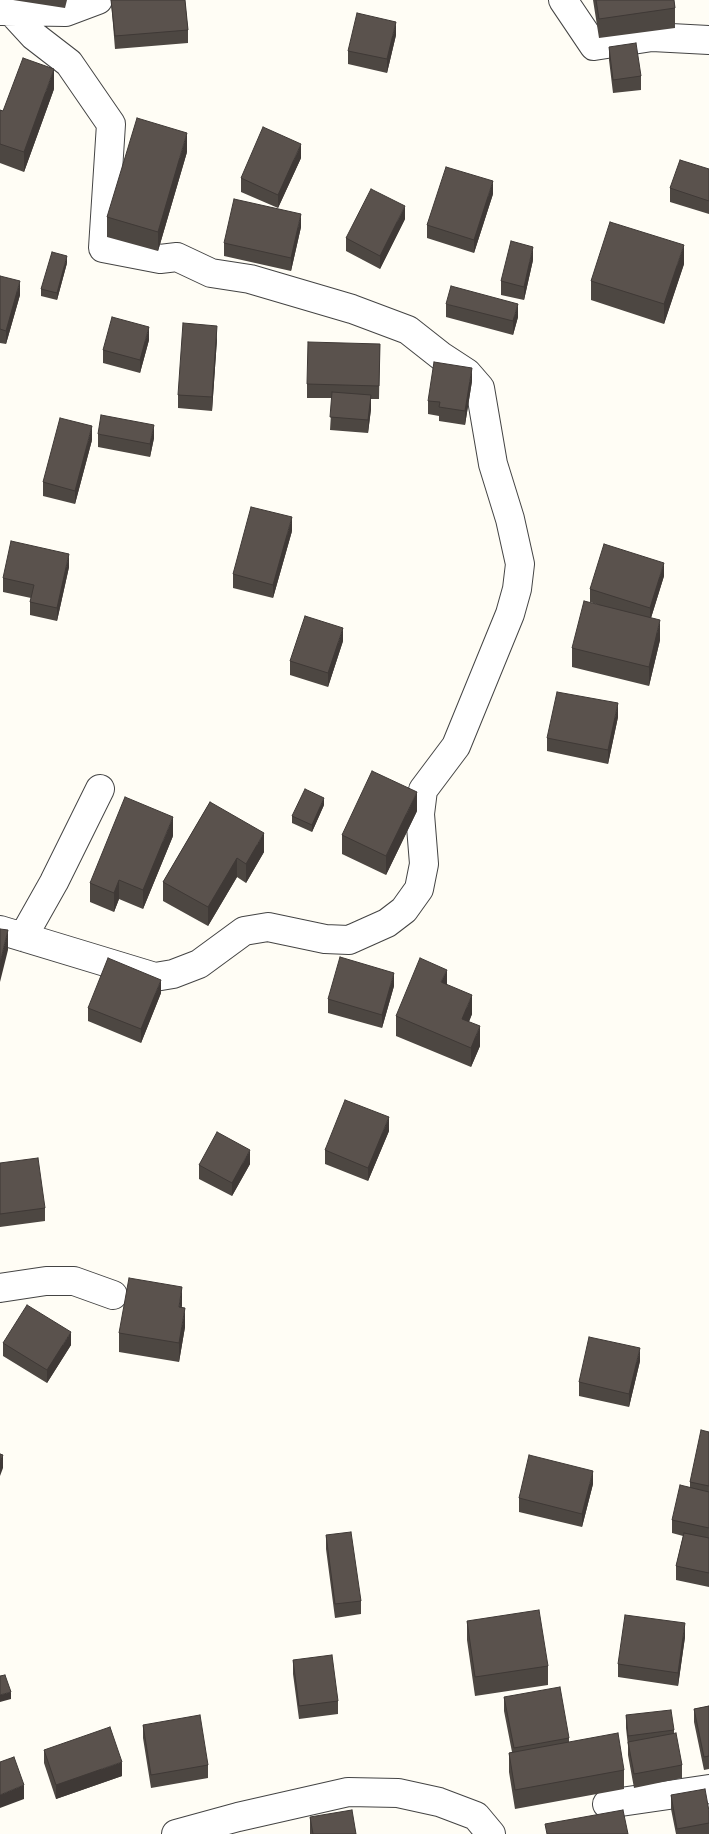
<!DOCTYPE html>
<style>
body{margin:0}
canvas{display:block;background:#fffdf5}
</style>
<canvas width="709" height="1834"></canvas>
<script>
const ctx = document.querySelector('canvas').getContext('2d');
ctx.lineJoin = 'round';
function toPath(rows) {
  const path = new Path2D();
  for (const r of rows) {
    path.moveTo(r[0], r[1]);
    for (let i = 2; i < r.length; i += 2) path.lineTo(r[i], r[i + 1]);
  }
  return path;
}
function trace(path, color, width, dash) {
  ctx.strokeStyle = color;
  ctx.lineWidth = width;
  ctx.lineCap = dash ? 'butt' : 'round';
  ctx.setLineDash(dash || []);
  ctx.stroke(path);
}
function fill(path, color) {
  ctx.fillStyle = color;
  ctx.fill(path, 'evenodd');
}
const street = toPath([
 [563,0,594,46,652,37,709,40],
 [1,11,66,12,98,0],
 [0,930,155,977,173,974,199,964,244,931,268,927,325,939,349,940,387,923,404,910,419,889,424,864,420,814,423,790,456,746,510,614,517,589,520,564,510,519,493,464,480,388,467,373,441,356,408,330,352,309,250,279,211,273,177,257,160,259,103,248,111,124,69,63,34,36,10,10],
 [23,937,54,882,100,789],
 [0,1288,46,1281,74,1281,113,1295],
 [607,1804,709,1789],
 [176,1834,238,1817,348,1792,398,1793,439,1802,476,1816,491,1834]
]);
const wall = toPath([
 [13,0,67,0,65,8],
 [111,0,185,0,188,30,188,43,115,49],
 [593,0,674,0,675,8,675,28,599,38],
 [396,35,387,73,348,64,348,51],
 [609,47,641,76,641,90,613,93,609,60],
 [54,89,24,172,0,163,0,110,3,111],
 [187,152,158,251,107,237,107,217],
 [301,158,278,208,241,192,241,178],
 [709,169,709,214,670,202,670,188],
 [493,194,474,253,427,238,427,225],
 [405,219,380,269,346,251,346,238],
 [301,227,291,271,224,256,224,243],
 [533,260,524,300,501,295,501,281],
 [67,263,57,300,41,296,41,289],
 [684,264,664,324,591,300,591,281],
 [0,276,20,295,6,344,0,343],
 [446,304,518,317,513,335,446,317],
 [217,339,212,411,178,408,178,395],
 [149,340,140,373,103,363,103,350],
 [380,344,379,399,371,399,371,409,368,433,330,430,332,398,307,398,307,384],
 [472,381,465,425,439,421,439,416,428,414,428,401],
 [98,434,154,438,150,457,98,447],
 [92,440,75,504,43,496,43,482],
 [292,531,273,598,233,588,233,574],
 [69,567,57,621,30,615,30,602,31,598,3,592,3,578],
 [664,576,651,618,660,640,649,686,572,667,572,648,599,605,590,602,590,589],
 [343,641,328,687,290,675,290,661],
 [618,717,608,764,547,751,547,738],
 [210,802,264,852,246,883,237,877,208,926,163,901,163,882],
 [324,805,312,832,292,823,292,816],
 [417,811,386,875,342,854,342,835],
 [173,836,143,909,119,899,114,912,90,902,90,883],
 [447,985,472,1014,469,1022,480,1046,471,1067,396,1036,396,1016],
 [394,986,382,1028,328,1013,328,999],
 [161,993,141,1043,88,1021,88,1008],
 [389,1131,368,1181,325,1164,325,1150],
 [0,1163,45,1208,45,1221,0,1227],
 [250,1164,232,1196,199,1179,199,1165],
 [185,1327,179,1362,119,1352,119,1333],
 [3,1343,71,1345,47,1383,3,1356],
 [640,1361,629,1407,579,1396,579,1382],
 [709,1432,709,1587,676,1580,676,1566,683,1536,672,1533,672,1520,690,1487,690,1482],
 [593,1484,582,1527,519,1512,519,1498],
 [326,1535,361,1601,361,1614,335,1618,326,1549],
 [467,1621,548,1666,548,1685,475,1696,467,1640],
 [685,1637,678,1686,618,1677,618,1664],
 [293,1660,338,1701,338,1714,299,1719,293,1674],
 [504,1697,569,1738,569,1742,624,1770,624,1789,515,1809,509,1772,509,1753,512,1752,504,1711],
 [709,1706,709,1769,704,1770,694,1722,694,1709],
 [626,1715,674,1730,674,1733,682,1765,682,1778,634,1788,628,1755,628,1746,626,1728],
 [143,1725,208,1765,208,1778,151,1788,143,1738],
 [44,1750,122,1776,56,1799,44,1763],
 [671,1795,709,1823,709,1834,676,1834,671,1809],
 [310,1817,356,1834,310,1834]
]);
const shadedWall = toPath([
 [396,22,396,35,387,73,387,59],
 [54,69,54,89,24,172,24,152],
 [187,133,187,152,158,251,158,232],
 [301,144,301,158,278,208,278,195],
 [493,181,493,194,474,253,474,240],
 [405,206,405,219,380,269,380,256],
 [301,214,301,227,291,271,291,258],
 [684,245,684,264,664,324,664,304],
 [533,247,533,260,524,300,524,287],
 [67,256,67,263,57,300,57,293],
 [20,281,20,295,6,344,6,331],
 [518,304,518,317,513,335,513,321],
 [217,326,217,339,212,411,212,397],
 [149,327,149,340,140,373,140,360],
 [472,368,472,381,465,425,465,411],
 [371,395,371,409,368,433,368,420],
 [154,425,154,438,150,457,150,444],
 [92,426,92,440,75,504,75,491],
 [292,517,292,531,273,598,273,585],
 [69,554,69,567,57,621,57,608],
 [664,563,664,576,650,621,650,608],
 [660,620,660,640,649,686,649,667],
 [343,628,343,641,328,687,328,673],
 [618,703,618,717,608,764,608,750],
 [417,792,417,811,386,875,386,856],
 [324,798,324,805,312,832,312,825],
 [173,817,173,836,143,909,143,890],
 [264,833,264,852,246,883,246,864],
 [237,858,237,877,208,926,208,907],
 [119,880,119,899,114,912,114,893],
 [8,930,8,950,0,982,0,963],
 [447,970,447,989,441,982],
 [394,973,394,986,382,1028,382,1015],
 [161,980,161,993,141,1043,141,1029],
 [472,995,472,1014,462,1038,462,1019],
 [480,1026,480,1046,471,1067,471,1048],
 [389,1117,389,1131,368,1181,368,1168],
 [250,1150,250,1164,232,1196,232,1183],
 [182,1287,182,1306,179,1326,179,1307],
 [185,1308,185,1327,179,1362,179,1343],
 [71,1332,71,1345,47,1383,47,1370],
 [640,1348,640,1361,629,1407,629,1394],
 [3,1455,3,1468,0,1476,0,1462],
 [593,1471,593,1484,582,1527,582,1514],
 [685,1623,685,1637,678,1686,678,1673],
 [11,1692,11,1699,0,1702,0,1695],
 [122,1762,122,1776,56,1799,56,1785],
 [24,1785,24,1799,0,1808,0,1795]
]);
const building = toPath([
 [111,0,185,0,188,30,115,36,111,0],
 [596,0,674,0,675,8,599,19,596,0],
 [357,13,396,22,387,59,348,51,357,13],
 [636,43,641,76,613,80,609,47,636,43],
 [23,58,54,69,24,152,0,144,0,110,3,111,23,58],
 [137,118,187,133,158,232,107,217,137,118],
 [263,127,301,144,278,195,241,178,263,127],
 [680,160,709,169,709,201,670,188,680,160],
 [446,167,493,181,474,240,427,225,446,167],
 [371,189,405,206,380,256,346,238,371,189],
 [234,199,301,214,291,258,224,243,234,199],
 [610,222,684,245,664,304,591,281,610,222],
 [511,241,533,247,524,287,501,281,511,241],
 [52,252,67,256,57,293,41,289,52,252],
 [0,276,20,281,6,331,0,329,0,276],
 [451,286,518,304,513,321,446,304,451,286],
 [112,317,149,327,140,360,103,350,112,317],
 [183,323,217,326,212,397,178,395,183,323],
 [308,342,380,344,379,386,307,384,308,342],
 [434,362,472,368,465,411,439,407,440,402,428,401,434,362],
 [332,392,371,395,368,420,330,417,332,392],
 [101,415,154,425,150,444,98,434,101,415],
 [60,418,92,426,75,491,43,482,60,418],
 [251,507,292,517,273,585,233,574,251,507],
 [11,541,69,554,57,608,30,602,34,585,3,578,11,541],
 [604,544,664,563,650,608,590,589,604,544],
 [584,601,660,620,649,667,572,648,584,601],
 [305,616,343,628,328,673,290,661,305,616],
 [557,692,618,703,608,750,547,738,557,692],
 [372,771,417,792,386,856,342,835,372,771],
 [305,789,324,798,312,825,292,816,305,789],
 [125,797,173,817,143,890,119,880,114,893,90,883,125,797],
 [210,802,264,833,246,864,237,858,208,907,163,882,210,802],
 [0,929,8,930,0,963,0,929],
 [340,957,394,973,382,1015,328,999,340,957],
 [108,958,161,980,141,1029,88,1008,108,958],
 [420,958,447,970,441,982,472,995,462,1019,480,1026,471,1048,396,1016,420,958],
 [345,1100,389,1117,368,1168,325,1150,345,1100],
 [217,1132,250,1150,232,1183,199,1165,217,1132],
 [38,1158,45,1208,0,1214,0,1163,38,1158],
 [129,1278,182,1287,179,1307,185,1308,179,1343,119,1333,129,1278],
 [27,1305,71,1332,47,1370,3,1343,27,1305],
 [589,1337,640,1348,629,1394,579,1382,589,1337],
 [701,1430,709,1432,709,1486,690,1482,701,1430],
 [0,1454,3,1455,0,1462,0,1454],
 [529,1455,593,1471,582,1514,519,1498,529,1455],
 [680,1485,709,1492,709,1528,672,1520,680,1485],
 [351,1532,361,1601,335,1604,326,1535,351,1532],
 [684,1533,709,1538,709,1573,676,1566,684,1533],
 [539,1610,548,1666,475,1677,467,1621,539,1610],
 [625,1615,685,1623,678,1673,618,1664,625,1615],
 [332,1655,338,1701,299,1706,293,1660,332,1655],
 [5,1675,11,1692,0,1695,0,1676,5,1675],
 [560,1687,569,1738,514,1748,504,1697,560,1687],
 [709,1706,709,1756,704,1757,694,1709,709,1706],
 [671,1710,674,1730,628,1736,626,1715,671,1710],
 [200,1715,208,1765,151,1775,143,1725,200,1715],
 [110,1727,122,1762,56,1785,44,1750,110,1727],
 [618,1733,624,1770,515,1790,509,1753,618,1733],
 [676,1733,682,1765,634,1774,628,1742,676,1733],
 [14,1757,24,1785,0,1795,0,1762,14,1757],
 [705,1789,709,1811,709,1823,677,1829,671,1795,705,1789],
 [352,1810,356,1834,313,1834,310,1817,352,1810],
 [623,1810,628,1834,547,1834,545,1824,623,1810]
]);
trace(street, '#444', 30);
trace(street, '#fff', 28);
fill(wall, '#4d4742');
fill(shadedWall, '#3f3936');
fill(building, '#5a524d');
trace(building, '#3f3936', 1);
</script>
